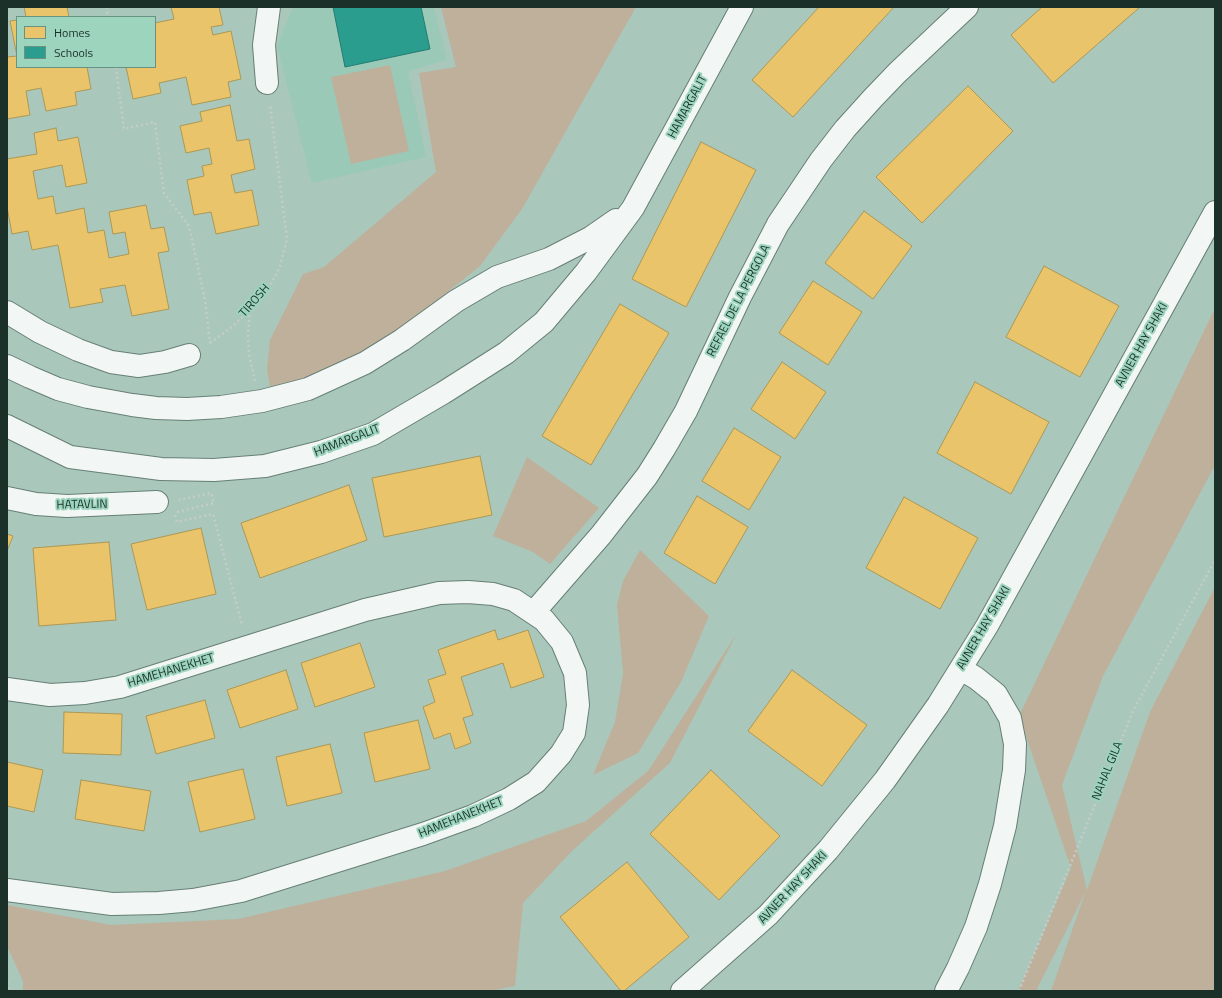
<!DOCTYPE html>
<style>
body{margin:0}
#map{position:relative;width:1222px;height:998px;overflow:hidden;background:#aac7bb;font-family:"Titillium Web",sans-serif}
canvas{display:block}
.frame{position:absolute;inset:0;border:8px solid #1a3028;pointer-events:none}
.legend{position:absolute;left:16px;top:16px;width:140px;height:52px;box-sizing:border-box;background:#9dd4be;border:1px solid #699282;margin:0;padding:5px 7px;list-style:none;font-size:12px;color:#1a3028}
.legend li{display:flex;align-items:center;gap:8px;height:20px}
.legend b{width:20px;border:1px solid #699282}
</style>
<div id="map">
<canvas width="1222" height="998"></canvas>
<div class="frame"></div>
<ul class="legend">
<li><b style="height:11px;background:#e9c46a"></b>Homes</li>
<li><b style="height:11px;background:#2a9d8f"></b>Schools</li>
</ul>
</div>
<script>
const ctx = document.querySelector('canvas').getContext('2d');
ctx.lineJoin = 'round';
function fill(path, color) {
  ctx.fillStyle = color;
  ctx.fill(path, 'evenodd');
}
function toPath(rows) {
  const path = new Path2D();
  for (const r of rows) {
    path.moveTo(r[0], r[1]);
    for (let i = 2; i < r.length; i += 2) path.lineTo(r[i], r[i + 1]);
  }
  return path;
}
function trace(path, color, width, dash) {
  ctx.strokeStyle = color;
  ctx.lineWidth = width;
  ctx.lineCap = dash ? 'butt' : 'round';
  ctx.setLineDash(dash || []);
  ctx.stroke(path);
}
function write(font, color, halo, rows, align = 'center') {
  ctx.font = font + ' "Titillium Web",sans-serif';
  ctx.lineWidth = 4;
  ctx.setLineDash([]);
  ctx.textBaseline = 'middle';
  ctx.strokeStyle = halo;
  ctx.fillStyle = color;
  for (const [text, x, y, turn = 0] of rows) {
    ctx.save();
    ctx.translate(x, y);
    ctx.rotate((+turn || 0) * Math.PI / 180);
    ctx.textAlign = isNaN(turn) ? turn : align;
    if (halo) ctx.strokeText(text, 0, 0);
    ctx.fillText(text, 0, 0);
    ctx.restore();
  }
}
const built = toPath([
 [293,7,434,7,447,60,408,71,426,157,312,183,277,46]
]);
const green = toPath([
 [441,7,636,7,522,209,480,266,394,335,362,353,307,377,270,387,267,370,270,340,303,274,324,267,436,172,419,73,456,67],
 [390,65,409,151,351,164,331,77],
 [1215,308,1215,465,1103,676,1062,785,1087,890,1150,712,1215,587,1215,991,1051,991,1085,893,1036,991,1018,991,1071,868,1019,716],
 [527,457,599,508,550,564,533,552,493,536],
 [640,550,709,616,681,682,638,753,593,775,615,722,623,673,617,605,623,581],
 [737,633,670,763,573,850,523,903,515,986,490,991,23,991,23,981,7,946,7,905,111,925,238,919,445,871,586,821,648,771]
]);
const homes = toPath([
 [24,7,67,7,69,17,26,17,24,7],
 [171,7,219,7,223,25,211,27,213,35,231,31,241,79,228,82,231,97,192,105,186,77,159,83,161,93,133,99,126,67,155,67,155,23,174,19,171,7],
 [819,7,894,7,793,117,752,80,819,7],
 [1042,7,1140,7,1053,83,1011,35,1042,7],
 [17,20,17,67,87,67,91,89,75,92,77,105,46,111,41,88,26,91,30,115,7,119,7,57,17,56,10,21,17,20],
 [968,86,1013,131,922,223,876,177,968,86],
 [230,105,237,141,249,139,255,169,231,175,235,193,252,190,259,225,216,234,211,212,194,215,187,180,204,176,202,166,212,164,209,148,186,153,180,126,202,121,200,112,230,105],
 [56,128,58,141,78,137,87,183,66,187,62,165,33,171,38,199,53,196,56,214,84,208,88,233,104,230,109,258,129,254,125,232,113,234,109,212,146,205,151,229,164,227,169,251,158,253,169,309,132,316,125,285,100,289,103,302,70,308,58,245,32,250,28,231,12,234,7,207,7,159,37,154,34,133,56,128],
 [701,142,756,170,686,307,632,279,701,142],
 [864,211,912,246,873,299,825,263,864,211],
 [1044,266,1119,306,1080,377,1006,337,1044,266],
 [813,281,862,312,828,365,779,333,813,281],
 [620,304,669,333,591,465,542,436,620,304],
 [782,362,826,392,795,439,751,409,782,362],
 [975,382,1049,422,1011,494,937,453,975,382],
 [734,428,781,457,749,510,702,481,734,428],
 [480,456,492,515,384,537,372,478,480,456],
 [349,485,367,540,260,578,241,523,349,485],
 [697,496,748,527,715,584,664,553,697,496],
 [904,497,978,538,940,609,866,568,904,497],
 [201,528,216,594,147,610,131,544,201,528],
 [7,534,13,536,7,551,7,534],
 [109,542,116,620,39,626,33,548,109,542],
 [495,630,498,640,528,630,544,677,511,688,503,663,461,677,473,715,463,718,471,743,455,749,450,733,434,739,423,707,435,702,428,680,446,674,438,650,495,630],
 [360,643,375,687,315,707,301,663,360,643],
 [286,670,298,709,240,728,227,690,286,670],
 [792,670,867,725,822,786,748,731,792,670],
 [205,700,215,738,156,754,146,716,205,700],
 [64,712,122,714,121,755,63,753,64,712],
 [418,720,430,769,375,782,364,733,418,720],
 [330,744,342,793,287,806,276,757,330,744],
 [7,762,43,770,34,812,7,806,7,762],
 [243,769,255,819,200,832,188,782,243,769],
 [711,770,780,836,719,900,650,834,711,770],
 [81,780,151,791,144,831,75,819,81,780],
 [627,862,689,937,624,991,621,991,560,917,627,862]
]);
const schools = toPath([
 [333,7,421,7,430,49,345,67,333,7]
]);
const path = toPath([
 [107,7,108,17],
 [116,67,124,129,155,122,164,193,189,226,205,300,210,343],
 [250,310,248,335,249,354,255,381],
 [210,343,232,327,250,310,268,290,280,266,287,239,270,105],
 [177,512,214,503,211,493,179,500],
 [175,515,177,522,213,514,242,625],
 [7,983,9,986,7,991],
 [1019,991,1133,711,1215,560]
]);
const minor = toPath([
 [267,83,264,45,269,7],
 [7,312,40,332,78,350,111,362,139,366,165,362,189,355],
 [7,498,36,504,67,506,157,502],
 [534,612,601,535,647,476,664,449,686,411,740,297,778,224,821,160,845,129,873,98,897,73,967,7],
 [7,689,50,695,85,693,120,687,365,610,439,593,468,592,493,594,514,600,544,620,562,642,575,673,578,705,574,733,561,754,536,782,509,799,473,816,423,834,241,891,193,900,159,903,112,904,7,890],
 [682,991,768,915,828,850,885,780,938,705,987,626,1215,212],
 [946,991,958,968,976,927,990,884,1005,826,1014,770,1015,744,1010,718,996,694,976,678,961,669]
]);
const tertiary = toPath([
 [7,366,30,377,58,389,88,397,132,405,156,408,187,409,221,407,262,401,308,389,365,363,402,340,456,301,497,277,549,259,590,238,616,220],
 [7,426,70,457,161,469,214,470,265,466,321,452,373,434,443,393,506,353,544,322,586,272,633,208,742,7]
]);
const streetNames = [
 ["HAMARGALIT",688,107,-62],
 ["TIROSH",255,301,-49],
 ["REFAEL DE LA PERGOLA",739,301,-63],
 ["AVNER HAY SHAKI",1142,345,-61],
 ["HAMARGALIT",347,441,-21],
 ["HATAVLIN",82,505,-1],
 ["AVNER HAY SHAKI",984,628,-60],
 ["HAMEHANEKHET",171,671,-17],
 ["NAHAL GILA",1108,771,-68],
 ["HAMEHANEKHET",461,818,-22],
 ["AVNER HAY SHAKI",793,888,-47]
];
fill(built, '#9acab7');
fill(green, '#bfb09c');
fill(homes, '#e9c46a');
trace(homes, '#ab9856', 1);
fill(schools, '#2a9d8f');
trace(schools, '#257c70', 1);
trace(minor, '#677f76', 24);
trace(tertiary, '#677f76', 24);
trace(path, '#c4cdc9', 2.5, [2, 3]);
trace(minor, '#f2f7f5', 22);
trace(tertiary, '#f2f7f5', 22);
write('12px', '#1a3028', '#9dd4be', streetNames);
</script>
